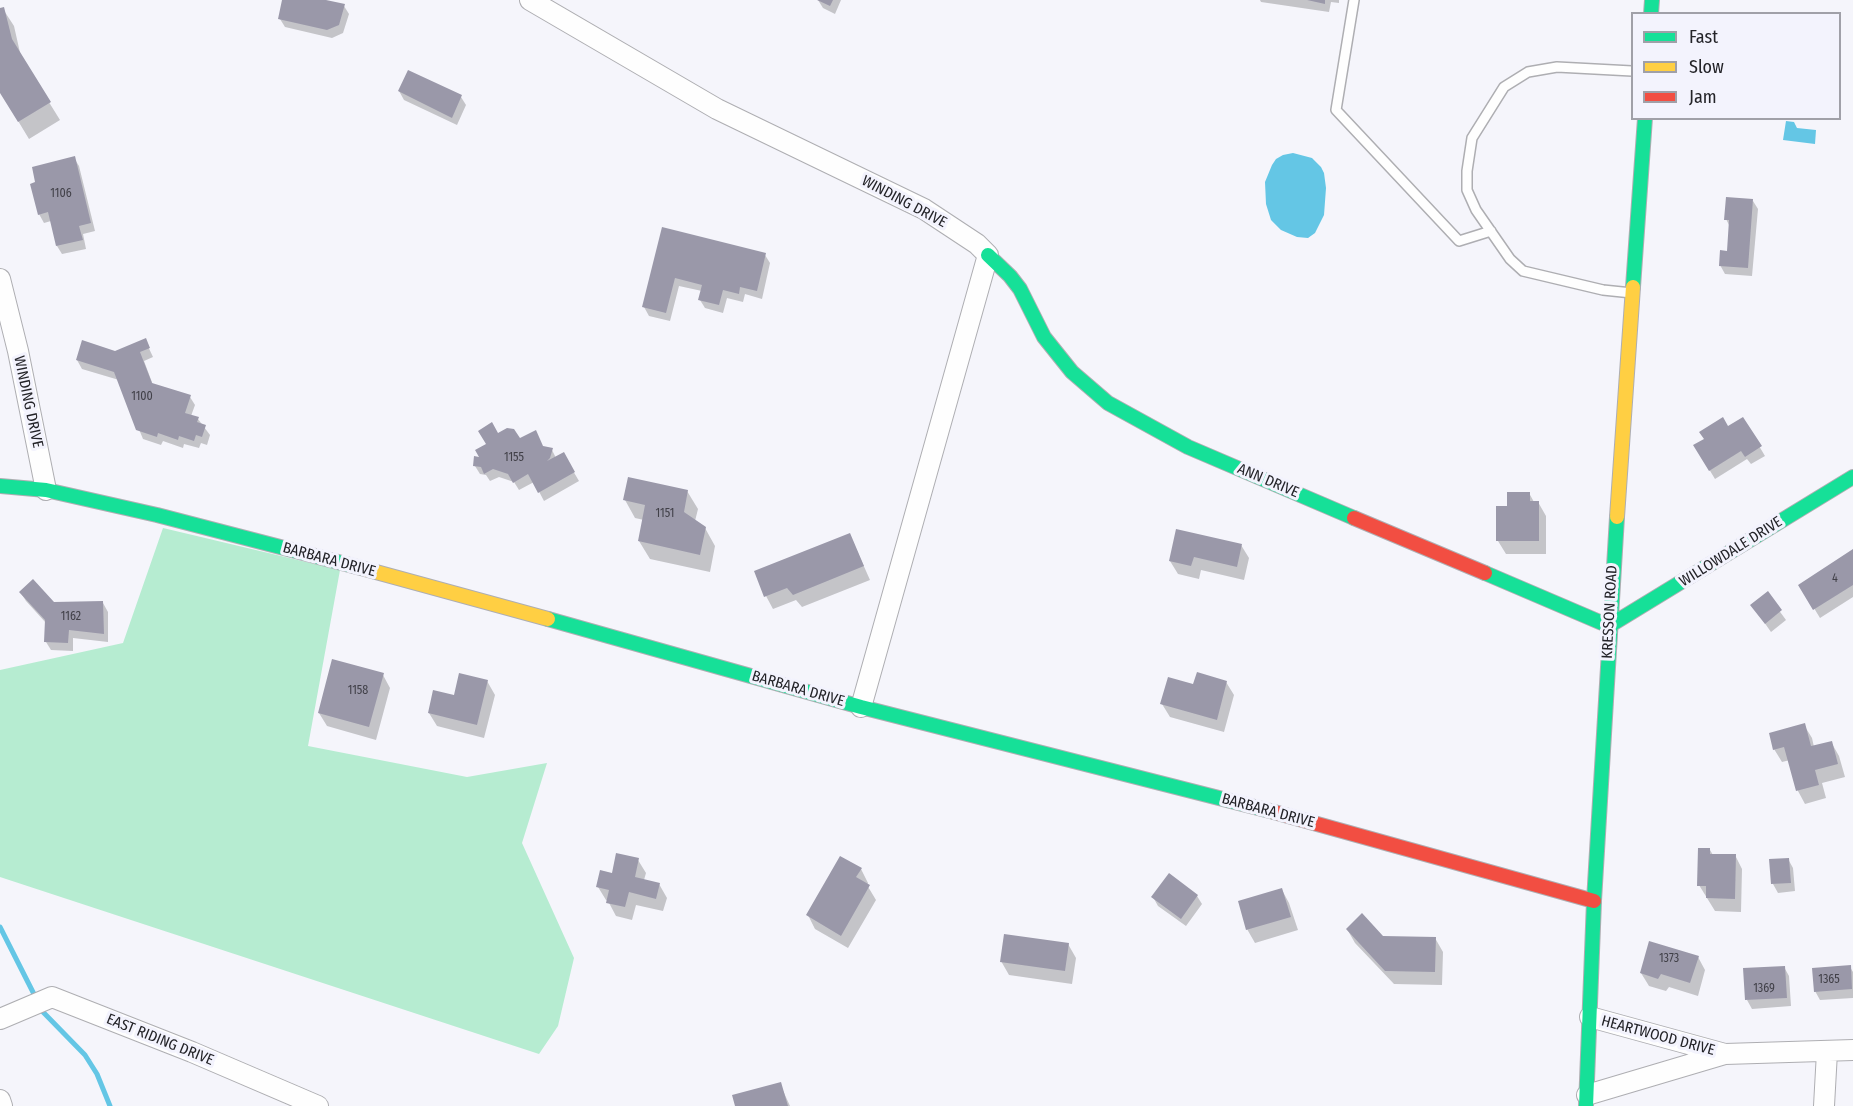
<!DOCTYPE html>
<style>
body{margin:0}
#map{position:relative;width:1853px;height:1106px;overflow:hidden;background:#f5f5fb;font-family:"Fira Sans Condensed",sans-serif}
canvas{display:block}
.legend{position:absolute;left:1631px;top:12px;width:210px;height:108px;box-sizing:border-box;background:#f3f3fd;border:2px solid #a0a0a8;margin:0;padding:8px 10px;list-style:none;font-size:18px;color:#232328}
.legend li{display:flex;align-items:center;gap:12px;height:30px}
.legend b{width:30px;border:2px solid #a0a0a8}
</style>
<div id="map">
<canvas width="1853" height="1106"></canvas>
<ul class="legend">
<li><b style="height:8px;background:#16e098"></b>Fast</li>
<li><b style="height:8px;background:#ffcf43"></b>Slow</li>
<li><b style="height:8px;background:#f24e42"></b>Jam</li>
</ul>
</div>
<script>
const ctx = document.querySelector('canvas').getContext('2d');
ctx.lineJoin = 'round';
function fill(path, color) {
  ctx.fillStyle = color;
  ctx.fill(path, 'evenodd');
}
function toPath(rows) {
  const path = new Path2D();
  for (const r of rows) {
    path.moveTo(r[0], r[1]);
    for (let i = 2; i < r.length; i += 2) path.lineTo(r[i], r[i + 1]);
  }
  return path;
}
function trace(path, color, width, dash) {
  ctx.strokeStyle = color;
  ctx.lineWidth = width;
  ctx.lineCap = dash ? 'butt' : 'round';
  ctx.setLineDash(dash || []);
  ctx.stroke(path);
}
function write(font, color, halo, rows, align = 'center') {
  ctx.font = font + ' "Fira Sans Condensed",sans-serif';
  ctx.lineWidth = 6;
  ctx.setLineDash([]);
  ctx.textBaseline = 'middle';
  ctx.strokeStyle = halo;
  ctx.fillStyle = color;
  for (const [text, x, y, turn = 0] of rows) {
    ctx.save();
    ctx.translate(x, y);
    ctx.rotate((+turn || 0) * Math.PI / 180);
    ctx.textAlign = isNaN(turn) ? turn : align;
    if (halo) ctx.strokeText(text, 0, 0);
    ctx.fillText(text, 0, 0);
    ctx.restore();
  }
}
const green = toPath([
 [163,528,340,570,308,746,467,777,547,763,522,843,574,958,558,1026,539,1054,0,877,0,670,123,643]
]);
const water = toPath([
 [1786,121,1794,122,1797,128,1816,130,1815,144,1783,140],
 [1293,153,1312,158,1321,167,1324,173,1326,188,1324,215,1315,233,1308,238,1297,237,1281,230,1271,220,1266,204,1265,182,1272,165,1276,159,1283,155]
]);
const shadow = toPath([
 [284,0,323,0,344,6,349,14,343,33,332,38,285,27,280,19],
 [818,0,841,0,835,14,823,8],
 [1260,0,1339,0,1339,3,1331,2,1329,12,1261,2],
 [3,9,14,26,21,57,60,120,29,139,0,91,0,10],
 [399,91,461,97,466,105,457,125,404,100],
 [74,158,79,166,95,231,83,234,86,249,62,254,57,246,51,221,44,223,39,214],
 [1753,201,1758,209,1752,276,1725,274,1720,265,1728,253,1730,227,1726,219],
 [663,229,765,255,770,263,762,299,745,294,743,302,727,298,723,313,705,308,700,300,702,291,679,286,670,321,649,316,644,307],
 [145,340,153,357,144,361,153,385,190,397,195,405,191,416,198,419,210,435,207,445,201,443,199,448,184,444,183,448,163,441,161,445,143,439,119,380,82,369,77,360,115,352],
 [1743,419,1765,456,1751,464,1747,459,1715,479,1695,446],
 [498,435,552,450,556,458,563,454,579,481,544,501,534,482,519,490,514,482,499,477,490,481,486,475,480,474,475,466,482,459,488,445],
 [687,491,698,509,695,521,705,528,715,546,710,572,650,559,639,541,644,520,635,518,625,500],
 [1529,493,1534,502,1538,502,1546,516,1546,554,1506,554,1498,541,1508,507],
 [850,535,870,580,802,607,796,600,773,609,766,596],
 [1241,545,1249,558,1244,580,1201,570,1199,579,1178,574,1170,561],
 [1853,551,1853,597,1820,618,1800,585],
 [21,593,53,603,103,603,108,612,108,642,73,638,73,651,51,650,46,642,46,623,26,601],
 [1767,594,1786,620,1771,632,1752,605],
 [383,675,390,688,376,740,327,726,319,713],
 [487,681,495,695,484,738,437,726,429,713],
 [1226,682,1234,695,1224,732,1170,717,1162,704],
 [1804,725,1812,738,1814,747,1831,742,1839,756,1845,777,1822,783,1826,798,1805,804,1798,791,1790,760,1782,762,1774,749],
 [1710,850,1713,855,1735,855,1742,869,1741,912,1715,911,1699,885],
 [1788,859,1793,868,1795,891,1778,893,1773,884],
 [638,860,646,873,644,880,659,884,667,898,663,911,636,905,632,920,616,916,608,901,606,900,598,887,613,874],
 [861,869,868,883,867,885,876,900,848,948,815,929,808,915],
 [1282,890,1289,903,1298,930,1255,943,1247,929],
 [1197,896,1202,904,1186,926,1158,906,1153,897],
 [1347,929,1383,937,1435,938,1443,952,1442,985,1394,984,1355,943],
 [1068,944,1076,958,1072,984,1009,975,1001,961],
 [1698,957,1705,970,1698,996,1669,987,1666,991,1649,986,1641,973],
 [1784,967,1789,976,1791,1006,1752,1009,1747,1000],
 [1850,967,1853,972,1853,998,1820,1000,1815,991],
 [780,1084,790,1106,737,1106]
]);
const stream = toPath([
 [0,927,43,1012,85,1055,97,1074,110,1106]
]);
const building = toPath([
 [282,0,326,0,345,4,339,25,327,30,278,19],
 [817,0,833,0,830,6],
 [1307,0,1325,0,1325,4],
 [4,7,12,39,51,102,18,122,0,93,0,8],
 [408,70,462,95,452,118,398,91],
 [75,156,91,223,79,226,83,240,56,246,48,212,38,215,30,184,35,182,32,167],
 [1726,197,1753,199,1748,268,1719,266,1720,250,1727,251,1729,220,1724,220],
 [662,227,766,253,757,291,740,287,739,294,723,290,719,305,698,300,702,285,675,278,666,313,642,307],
 [146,338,150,348,140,352,152,383,191,395,185,413,199,417,197,422,206,425,202,437,196,435,194,441,179,436,178,440,158,433,157,437,136,430,114,372,76,360,82,340,115,351],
 [1723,417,1728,426,1743,417,1762,446,1745,457,1741,451,1709,471,1693,445,1704,439,1699,432],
 [492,422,498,433,507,428,514,429,520,438,536,430,543,446,553,448,550,458,547,461,564,452,575,472,538,493,528,474,513,483,508,474,493,469,484,474,481,467,473,466,474,456,479,457,475,450,486,444,478,431],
 [628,477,688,490,684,512,706,527,700,555,638,541,645,505,623,500],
 [1507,492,1530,492,1530,501,1539,501,1539,541,1496,541,1496,506,1507,506],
 [1176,529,1242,544,1237,567,1194,557,1191,566,1169,561],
 [850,533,864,566,793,595,787,588,764,597,754,571],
 [1853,549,1853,585,1813,610,1798,585],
 [33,579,54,602,103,601,104,634,69,630,68,643,44,642,45,620,19,592],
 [1768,591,1782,610,1765,624,1750,605],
 [332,659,384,673,369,727,318,713],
 [1197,672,1227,681,1217,720,1160,704,1168,677,1193,684],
 [459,673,488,680,477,725,428,713,433,690,454,695],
 [1805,723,1811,746,1832,741,1838,764,1815,770,1819,785,1796,791,1784,747,1773,750,1769,733],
 [1698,848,1710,848,1710,854,1736,854,1735,899,1706,898,1706,886,1697,886],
 [616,853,639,858,635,877,660,883,656,899,629,892,625,907,606,903,609,890,596,887,600,870,612,873],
 [840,856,862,868,856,877,870,885,841,936,806,915],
 [1789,858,1791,883,1771,884,1769,859],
 [1169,873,1198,895,1181,919,1151,897],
 [1282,888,1291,917,1246,930,1238,901],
 [1362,913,1383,936,1436,937,1435,972,1385,971,1346,929],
 [1004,934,1069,943,1065,971,1000,962],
 [1649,941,1699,956,1690,983,1661,974,1658,979,1640,973],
 [1851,965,1852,989,1814,992,1812,968],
 [1785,966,1787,998,1745,1000,1743,968],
 [781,1082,788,1106,735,1106,732,1095]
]);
const lane = toPath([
 [1354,0,1336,110,1459,241,1491,231],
 [1632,293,1603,290,1523,271,1510,259,1476,210,1467,190,1467,171,1472,138,1504,87,1528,72,1557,67,1632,71]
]);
const street = toPath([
 [530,0,717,109,924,209,977,244,988,255,861,707],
 [0,279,18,351,46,490],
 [1590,1017,1725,1054],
 [0,1019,52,997,192,1052,318,1106],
 [1587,1095,1725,1054,1853,1050],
 [0,1100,2,1106],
 [1824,1106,1827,1052]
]);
const fast = toPath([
 [1651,14,1652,0],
 [988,255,1010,276,1020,289,1044,337,1072,372,1108,403,1188,447,1354,518],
 [1633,287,1645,118],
 [0,486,46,490,157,515,365,569],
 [1485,573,1609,626,1853,477],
 [548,619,861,707,1274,812],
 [1586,1106,1594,901,1617,517]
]);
const slow = toPath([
 [1617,517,1633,287],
 [365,569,548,619]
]);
const jam = toPath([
 [1354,518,1485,573],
 [1274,812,1594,901]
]);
const numberNames = [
 ["1106",61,194],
 ["1100",142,397],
 ["1155",514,458],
 ["1151",665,514],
 ["4",1835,579],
 ["1162",71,617],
 ["1158",358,691],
 ["1373",1669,959],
 ["1365",1829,980],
 ["1369",1764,989]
];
const streetNames = [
 ["WINDING DRIVE",904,202,28],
 ["WINDING DRIVE",28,402,78],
 ["ANN DRIVE",1268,481,23],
 ["WILLOWDALE DRIVE",1731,552,-32],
 ["BARBARA DRIVE",329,560,15],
 ["KRESSON ROAD",1610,612,-87],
 ["BARBARA DRIVE",798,689,16],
 ["BARBARA DRIVE",1268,811,15],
 ["HEARTWOOD DRIVE",1658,1036,15],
 ["EAST RIDING DRIVE",160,1040,22]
];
fill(green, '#b6ecd1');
fill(water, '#64c6e5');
fill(shadow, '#0003');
trace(stream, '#64c6e5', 5);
fill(building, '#9a98a9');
trace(lane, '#aeaeb2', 12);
trace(street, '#aeaeb2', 22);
trace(fast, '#aeaeb2', 16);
trace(slow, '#aeaeb2', 16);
trace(jam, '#aeaeb2', 16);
trace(lane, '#fefefe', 9);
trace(street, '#fefefe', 20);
trace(fast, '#16e098', 14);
trace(slow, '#ffcf43', 14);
trace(jam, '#f24e42', 14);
write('12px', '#414048', null, numberNames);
write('15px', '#232328', '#f3f3fd', streetNames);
</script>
